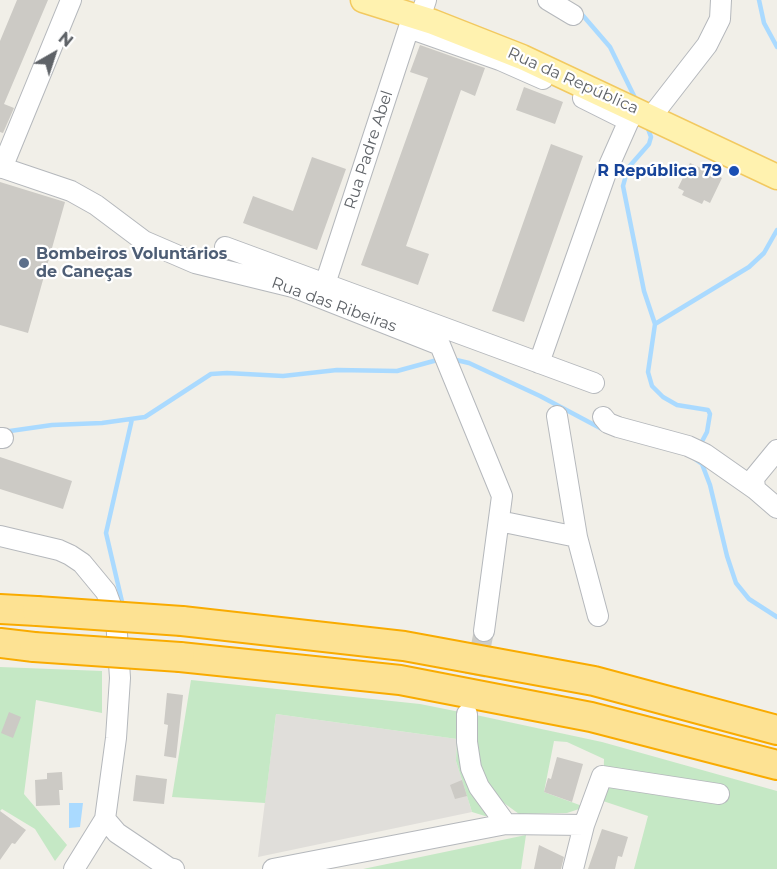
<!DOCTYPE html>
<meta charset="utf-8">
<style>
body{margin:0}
#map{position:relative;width:777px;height:869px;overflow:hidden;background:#f1efe8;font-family:Montserrat,sans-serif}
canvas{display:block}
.north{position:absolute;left:24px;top:24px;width:60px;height:60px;-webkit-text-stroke:4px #fff;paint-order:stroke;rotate:39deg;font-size:16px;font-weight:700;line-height:24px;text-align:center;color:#5f6368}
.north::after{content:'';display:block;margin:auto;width:21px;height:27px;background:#5f6368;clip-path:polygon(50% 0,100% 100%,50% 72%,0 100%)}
</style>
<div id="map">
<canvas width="777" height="869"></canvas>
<div class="north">N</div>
</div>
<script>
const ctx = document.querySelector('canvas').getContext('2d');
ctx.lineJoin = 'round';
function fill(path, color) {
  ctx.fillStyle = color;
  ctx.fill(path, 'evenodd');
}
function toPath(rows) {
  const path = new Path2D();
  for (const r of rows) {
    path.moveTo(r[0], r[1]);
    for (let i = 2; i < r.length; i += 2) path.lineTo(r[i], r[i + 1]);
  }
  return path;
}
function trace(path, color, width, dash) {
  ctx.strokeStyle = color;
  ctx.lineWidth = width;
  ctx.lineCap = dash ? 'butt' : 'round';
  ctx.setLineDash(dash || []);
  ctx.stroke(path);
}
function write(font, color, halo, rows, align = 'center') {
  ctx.font = font + ' Montserrat,sans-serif';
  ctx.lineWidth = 4.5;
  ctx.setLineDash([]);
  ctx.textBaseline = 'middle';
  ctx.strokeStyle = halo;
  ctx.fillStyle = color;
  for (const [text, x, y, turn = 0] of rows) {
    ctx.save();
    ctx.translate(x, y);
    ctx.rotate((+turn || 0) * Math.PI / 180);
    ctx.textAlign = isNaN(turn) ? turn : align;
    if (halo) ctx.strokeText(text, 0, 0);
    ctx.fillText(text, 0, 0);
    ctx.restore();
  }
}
const industrial = toPath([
 [276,714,457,739,456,761,472,812,258,857]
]);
const green = toPath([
 [0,667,102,671,102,713,36,700,24,794,67,845,55,861,35,829,2,809,0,811],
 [191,680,420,704,460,712,494,816,485,816,472,812,456,761,457,739,276,714,265,803,172,797],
 [476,715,602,742,777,791,777,869,634,869,648,816,603,801,604,759,567,742,554,741,544,792,585,807,567,813,519,814,493,795,478,769,474,739],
 [526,835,521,869,363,869]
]);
const water = toPath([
 [69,803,83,803,80,827,69,828]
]);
const stream = toPath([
 [759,0,764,23,777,47],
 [579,11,610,47,637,102],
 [647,126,651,137,649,144,628,168,623,186,644,291,655,324,648,372,652,386,663,397,677,405,708,410,710,414,707,432,699,447],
 [655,324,749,267,764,253,777,230],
 [452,359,469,363,540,396,602,429],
 [3,432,52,425,102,423,145,417,211,374,227,373,283,376,337,370,397,371,441,359],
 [695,459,702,464,710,485,727,556,736,583,749,599,777,617],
 [123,606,106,533,132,419]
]);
const building = toPath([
 [17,0,48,0,4,104,14,108,3,133,0,132,0,41],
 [420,45,485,68,475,96,461,90,406,246,429,254,418,285,361,265,428,78,410,72],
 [524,87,563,102,555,124,516,110],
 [551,144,583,156,524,322,492,311],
 [312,157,346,169,317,250,243,223,253,196,293,211],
 [690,163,722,178,710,203,704,200,702,204,682,195,684,191,678,188],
 [0,182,65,202,28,333,0,325],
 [0,457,72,481,63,509,0,489],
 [167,693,183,695,176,758,164,756,168,725,164,724],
 [9,712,21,717,13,738,1,733],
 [557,757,583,764,572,802,544,792,548,778,551,779],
 [62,772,63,790,59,790,60,805,36,806,35,780,47,779,47,773],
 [136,775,167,779,164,804,133,801],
 [462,780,467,796,455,799,450,785],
 [0,811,26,830,15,844,12,843,0,860],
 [602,829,628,837,622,857,618,856,615,869,588,869],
 [539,845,564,857,561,869,534,869]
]);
const minorTunnel = toPath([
 [469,705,484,631]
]);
const minor = toPath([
 [548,0,573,15],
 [420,18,426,0],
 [409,28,500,60,543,79],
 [583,98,629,121],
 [651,117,707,45,720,19,721,0],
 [0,167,71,191,96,205,144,241,195,263,293,287,440,345,502,496,484,631],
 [2,168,71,0],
 [225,247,594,383],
 [325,284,413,15],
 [539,363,607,170,634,109],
 [557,416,577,537],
 [603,417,608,423,618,427,688,446,705,454,755,489,777,508],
 [0,438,3,438],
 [755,489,754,478,777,450],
 [499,521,577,537,598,616],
 [0,536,59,550,70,555,82,563,106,592,116,619,120,678,116,738,105,819,74,869],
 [467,714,467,742,471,768,479,787,506,824],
 [105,819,117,833,169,868,174,869],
 [273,869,506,824,584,825],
 [573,869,584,825,602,776,719,794]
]);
const major = toPath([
 [363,0,433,22,522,57,777,177]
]);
const highway = toPath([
 [0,609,37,611],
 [182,621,404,646,594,681,777,730],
 [0,643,34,647],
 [180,657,400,680,591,717,777,765]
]);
const highwayBridge = toPath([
 [37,611,182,621],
 [34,647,180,657]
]);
const markers = [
 [734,171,6,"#1a4fb4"],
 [24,263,6,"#5c6f8a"]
];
const streetNames = [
 ["Rua da República",573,81,24],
 ["Rua Padre Abel",369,150,-72],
 ["Rua das Ribeiras",334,305,20]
];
const transitNames = [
 ["R República 79",722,171]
];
const serviceNames = [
 ["Bombeiros Voluntários",36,254],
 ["de Caneças",36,272]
];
fill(industrial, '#e0deda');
fill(green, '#c5e8c5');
fill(water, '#aadaff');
trace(stream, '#aadaff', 4.5);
fill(building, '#cccac5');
trace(minorTunnel, '#ccccc8', 20, [20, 10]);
trace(minor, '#b5b8bc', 22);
trace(major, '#f2c960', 27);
trace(highway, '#f9ab00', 32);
trace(minor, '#fff', 20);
trace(major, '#fff2af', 24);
trace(highway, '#fde293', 28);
trace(highwayBridge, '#f9ab00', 32, []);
trace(highwayBridge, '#fde293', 28);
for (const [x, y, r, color] of markers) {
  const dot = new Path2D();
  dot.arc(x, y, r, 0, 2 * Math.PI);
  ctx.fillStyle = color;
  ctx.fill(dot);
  trace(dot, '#fff', 2);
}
write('16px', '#5f6368', '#fff', streetNames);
write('bold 16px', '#164399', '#fff', transitNames, 'right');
write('bold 16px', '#4e5e75', '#fff', serviceNames, 'left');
</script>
